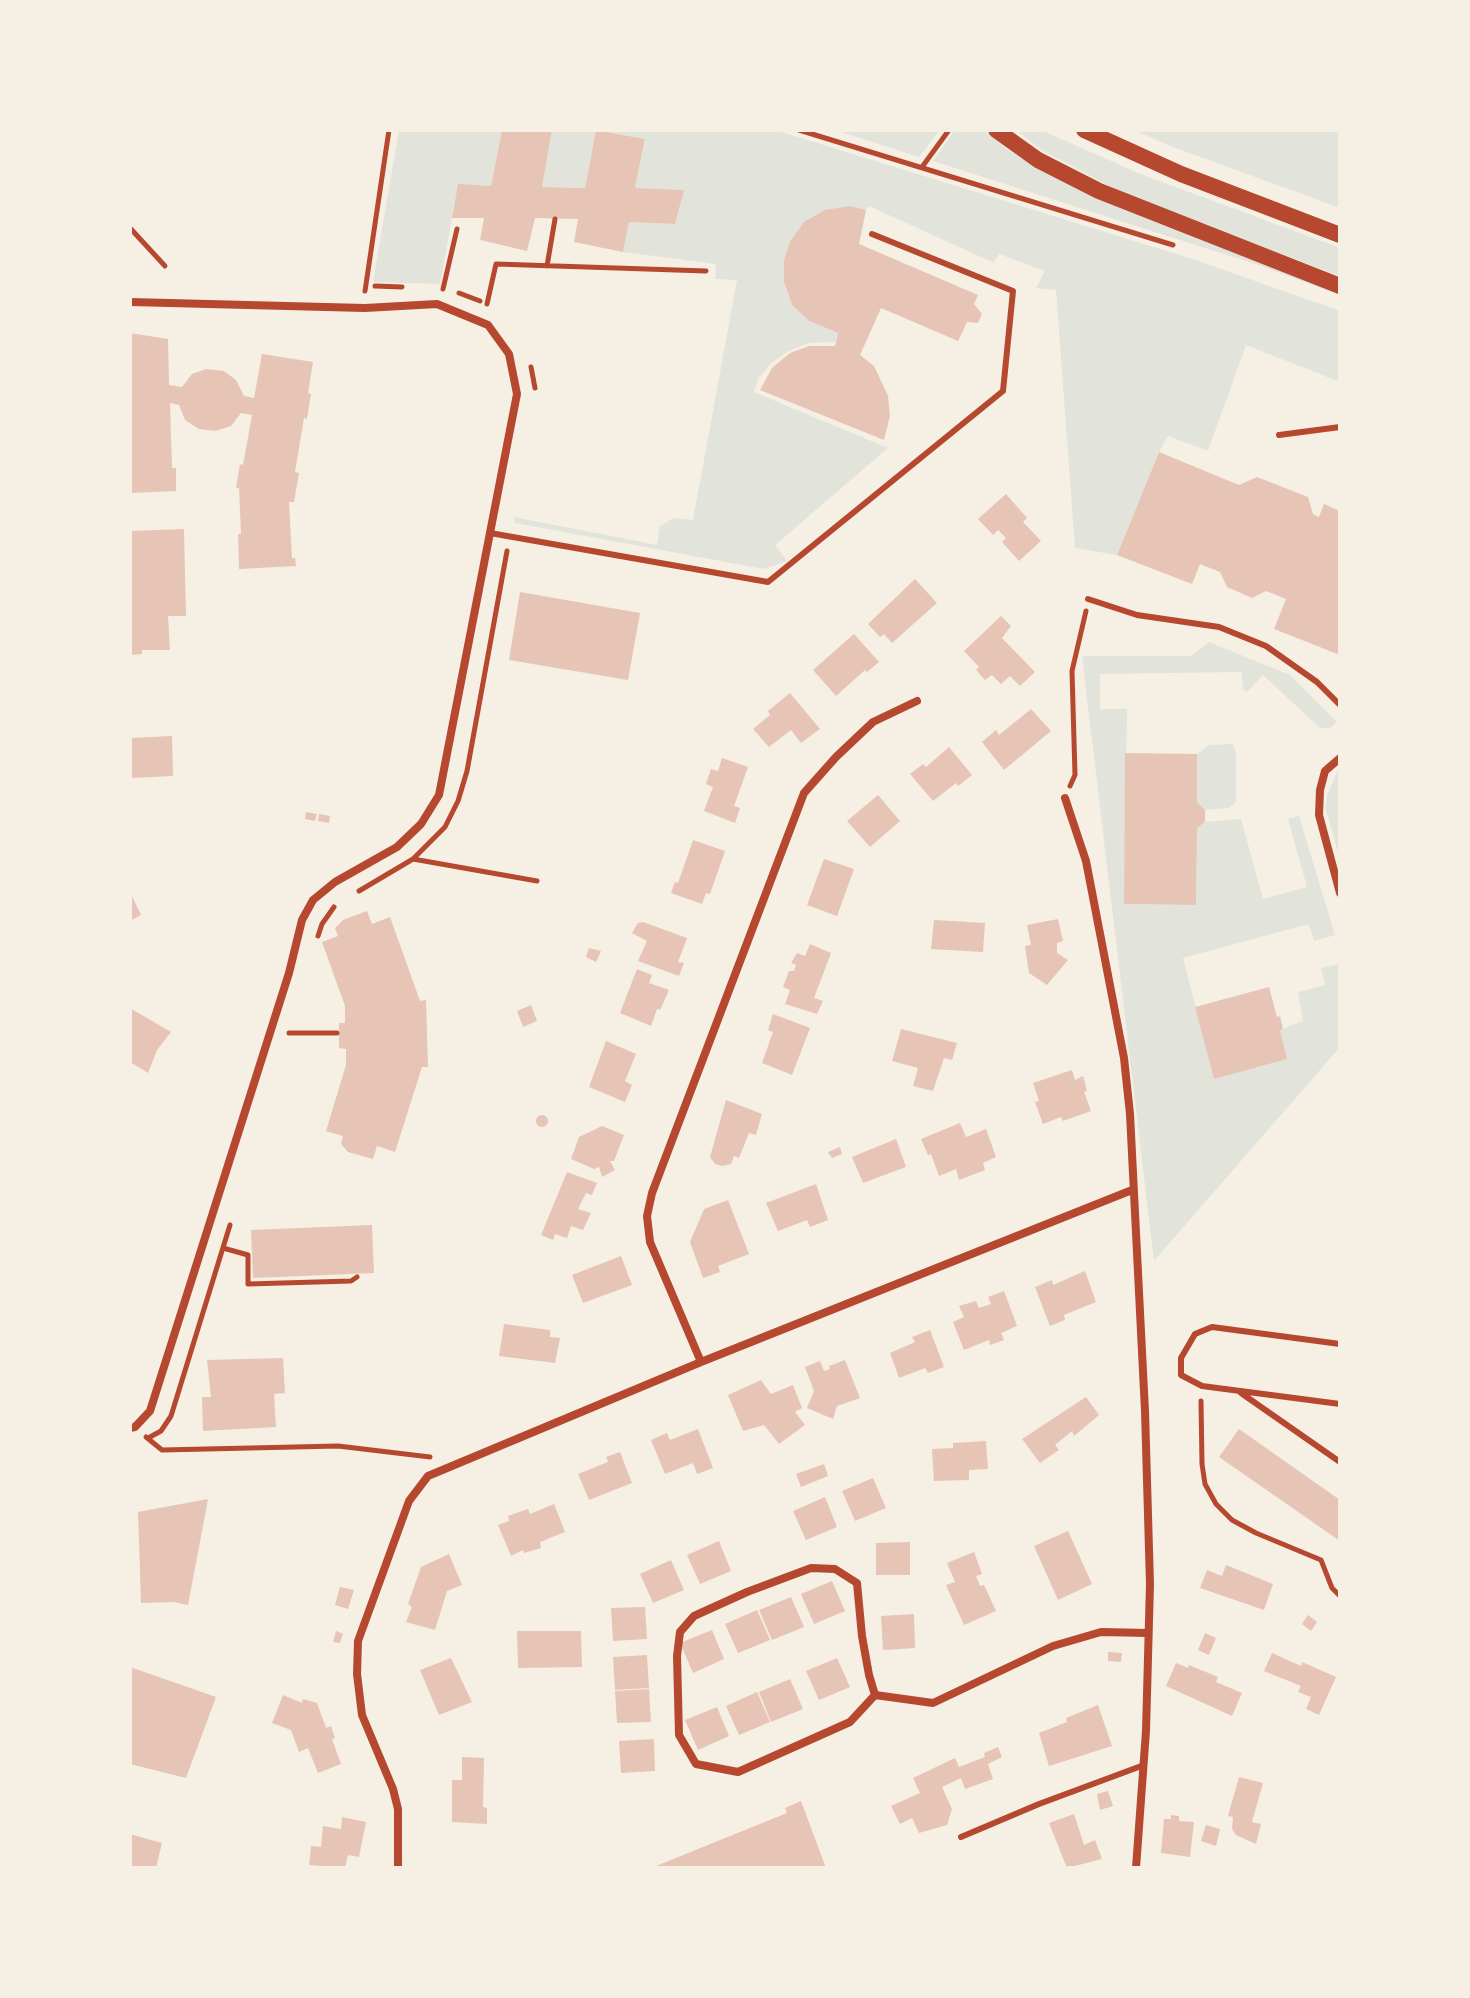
<!DOCTYPE html>
<style>
body{margin:0}
#map{position:relative;width:1470px;height:1998px;overflow:hidden;background:#f6efe4;font-family:"Space Grotesk",sans-serif}
canvas{display:block}
.frame{position:absolute;inset:0;border:132px solid #f6efe4;pointer-events:none}
</style>
<div id="map">
<canvas width="1470" height="1998"></canvas>
<div class="frame"></div>
</div>
<script>
const ctx = document.querySelector('canvas').getContext('2d');
ctx.lineJoin = 'round';
function fill(path, color) {
  ctx.fillStyle = color;
  ctx.fill(path, 'evenodd');
}
function toPath(rows) {
  const path = new Path2D();
  for (const r of rows) {
    if (r.length === 3) {
      path.moveTo(r[0] + r[2], r[1]);
      path.arc(r[0], r[1], r[2], 0, 2 * Math.PI);
      continue;
    }
    path.moveTo(r[0], r[1]);
    for (let i = 2; i < r.length; i += 2) path.lineTo(r[i], r[i + 1]);
  }
  return path;
}
function trace(path, color, width, dash) {
  ctx.strokeStyle = color;
  ctx.lineWidth = width;
  ctx.lineCap = dash ? 'butt' : 'round';
  ctx.setLineDash(dash || []);
  ctx.stroke(path);
}
const green = toPath([
 [399,130,502,130,491,186,458,185,440,284,373,282],
 [552,130,596,130,585,188,542,187],
 [599,130,775,130,1196,260,1340,311,1340,382,1246,345,1208,451,1168,436,1159,452,1117,555,1075,548,1056,290,1036,288,1045,271,999,254,994,263,869,206,866,210,850,206,790,242,784,260,784,282,792,305,809,321,838,333,835,342,808,343,789,351,771,363,758,379,754,392,888,448,775,545,787,561,764,569,515,523,514,517,657,545,660,526,674,518,693,520,737,280,715,279,716,264,623,252,629,222,675,224,683,191,635,188,645,139],
 [835,130,940,130,919,157],
 [955,130,983,130,1005,148,1034,166,1340,291,1340,295,1258,265,933,161],
 [1016,130,1041,130,1138,173,1340,248,1340,276,1128,196,1042,150],
 [1134,130,1340,130,1340,208,1173,147],
 [1209,642,1290,675,1337,722,1330,728,1320,728,1263,675,1247,692,1243,690,1242,672,1100,674,1100,709,1127,709,1124,904,1196,905,1197,828,1205,822,1241,819,1263,899,1307,887,1288,819,1299,816,1335,935,1314,941,1309,924,1183,958,1214,1078,1287,1059,1280,1030,1303,1021,1298,992,1325,985,1321,968,1340,964,1340,1047,1154,1261,1082,656,1191,656],
 [1233,744,1236,752,1236,802,1229,808,1205,810,1197,802,1197,754,1209,745],
 [1340,765,1340,859,1326,810,1327,795]
]);
const building = toPath([
 [502,130,552,130,542,187,585,188,596,130,645,139,635,188,684,190,675,224,629,222,623,252,574,242,578,219,535,218,527,251,480,240,484,218,452,218,458,184,491,186],
 [850,206,866,210,859,244,978,295,974,304,982,314,978,323,967,322,958,341,881,308,860,355,874,366,888,396,890,416,884,440,760,390,772,368,790,353,809,346,835,346,838,333,809,321,792,305,784,282,784,260,790,242,804,222,825,210],
 [130,333,168,339,169,385,182,387,192,374,206,369,224,371,236,380,244,396,254,398,262,354,313,362,308,393,311,394,307,419,304,418,295,472,299,473,294,502,289,502,292,558,295,558,296,566,239,569,238,534,241,534,239,488,236,488,240,464,243,465,252,415,241,413,231,426,215,431,199,429,185,420,179,405,170,403,172,468,176,468,176,491,130,493],
 [1159,452,1239,485,1257,477,1308,497,1313,514,1319,517,1324,504,1340,511,1340,655,1274,629,1286,599,1266,591,1252,598,1227,587,1220,572,1200,564,1192,584,1117,555],
 [1006,494,1027,518,1023,522,1041,541,1019,561,1002,542,1006,538,998,530,993,535,978,519],
 [184,529,186,616,168,616,170,650,142,650,142,654,130,655,130,531],
 [915,579,937,603,892,643,884,634,880,637,868,624],
 [520,592,640,613,628,680,509,660],
 [1001,616,1011,626,1002,638,1035,672,1020,686,1010,676,1001,684,992,675,985,680,976,670,979,667,964,651],
 [854,634,879,662,867,672,865,670,836,696,813,670],
 [790,693,820,729,801,743,791,730,769,747,753,729,770,715,768,711],
 [1031,709,1051,731,1004,770,982,742,996,730,999,735],
 [172,736,173,776,130,778,130,738],
 [949,747,972,775,958,786,956,783,933,801,910,774,923,764,926,767],
 [1125,753,1197,754,1197,802,1205,810,1205,822,1197,828,1196,905,1124,904],
 [722,758,748,767,734,806,740,808,735,823,704,811,713,787,706,784,711,769,718,771],
 [878,795,900,821,870,847,847,821],
 [306,812,317,814,315,821,305,819],
 [319,814,330,816,329,823,318,821],
 [693,840,725,851,710,894,706,893,702,904,671,893,675,882,678,883],
 [824,859,854,869,837,916,807,905],
 [130,892,141,915,130,921],
 [367,911,372,924,390,917,420,1001,426,1000,428,1067,422,1067,395,1152,377,1146,373,1159,348,1152,341,1144,343,1136,326,1131,346,1065,346,1049,339,1048,339,1023,345,1023,345,1006,322,942,338,936,335,928,343,920],
 [1058,919,1063,941,1057,943,1057,953,1068,960,1047,985,1029,973,1025,946,1031,945,1027,925],
 [934,920,985,923,983,952,931,949],
 [643,922,687,938,678,962,684,963,679,976,638,961,647,941,632,933,638,923],
 [810,944,831,953,814,998,823,1001,817,1014,785,1004,790,990,783,987,789,971,794,971,796,965,791,963,797,953,805,956],
 [589,948,601,951,596,962,586,957],
 [637,969,652,975,649,983,669,990,660,1010,657,1009,651,1026,620,1013],
 [1269,987,1277,1017,1280,1016,1283,1029,1280,1030,1287,1059,1214,1079,1195,1007],
 [531,1005,537,1021,523,1027,517,1011],
 [130,1008,171,1032,157,1050,148,1073,130,1062],
 [773,1014,810,1028,792,1075,762,1063,773,1032,768,1030],
 [901,1029,957,1043,952,1060,944,1058,933,1091,913,1086,918,1068,892,1061],
 [606,1041,636,1054,625,1081,632,1085,625,1102,589,1087],
 [1072,1070,1075,1080,1083,1076,1087,1091,1084,1092,1091,1111,1063,1121,1061,1117,1043,1124,1035,1102,1039,1101,1033,1083],
 [726,1100,762,1114,756,1135,749,1133,739,1158,734,1156,731,1164,722,1166,715,1164,710,1157],
 [542,1121,6],
 [960,1123,966,1137,986,1129,996,1157,983,1163,985,1170,959,1180,956,1169,939,1176,931,1154,928,1155,921,1139],
 [602,1126,624,1135,614,1161,610,1161,615,1170,602,1177,599,1167,594,1169,571,1159,579,1137],
 [896,1139,906,1167,863,1183,852,1157],
 [840,1147,842,1154,832,1158,828,1152],
 [567,1172,597,1183,592,1195,586,1193,578,1209,591,1213,583,1230,571,1226,567,1238,555,1234,553,1240,541,1235],
 [816,1184,828,1220,810,1227,807,1220,778,1231,766,1203],
 [728,1200,749,1254,718,1266,720,1272,703,1278,690,1242,704,1209],
 [372,1225,374,1273,253,1278,251,1230],
 [621,1256,632,1285,583,1303,572,1275],
 [1085,1271,1096,1302,1064,1315,1065,1320,1050,1326,1035,1287,1052,1280,1053,1285],
 [1004,1291,1017,1326,1001,1333,1004,1340,990,1345,989,1340,964,1350,953,1322,964,1317,959,1306,976,1301,979,1308,991,1304,988,1297],
 [504,1324,550,1330,550,1337,560,1338,555,1363,499,1356],
 [930,1330,944,1367,928,1373,925,1368,899,1378,890,1353,915,1342,912,1337],
 [283,1358,285,1393,274,1394,276,1427,203,1431,202,1397,211,1397,207,1360],
 [845,1360,860,1398,837,1406,833,1419,807,1408,814,1391,805,1367,820,1361,824,1371,830,1369,829,1366],
 [761,1380,771,1394,793,1385,802,1408,795,1412,805,1425,779,1444,764,1425,743,1431,728,1395],
 [1086,1397,1099,1415,1074,1436,1072,1431,1055,1445,1059,1450,1040,1463,1022,1439],
 [698,1429,713,1468,697,1474,693,1463,665,1474,651,1440,667,1433,670,1440],
 [1239,1429,1340,1500,1340,1541,1219,1457],
 [986,1441,988,1469,969,1470,969,1480,934,1481,932,1449,953,1448,953,1443],
 [620,1452,632,1483,589,1500,578,1474,608,1462,606,1457],
 [824,1464,828,1476,801,1487,796,1474],
 [873,1478,886,1508,855,1521,842,1491],
 [825,1497,837,1527,806,1540,793,1511],
 [208,1499,188,1605,173,1602,141,1603,138,1512],
 [554,1504,565,1532,540,1542,541,1548,524,1553,523,1550,511,1556,498,1525,509,1521,508,1516,528,1509,530,1514],
 [1068,1531,1092,1584,1058,1600,1034,1546],
 [719,1541,731,1571,700,1584,687,1555],
 [910,1542,910,1575,876,1575,876,1543],
 [974,1552,982,1574,976,1576,980,1586,984,1585,996,1611,964,1625,946,1585,955,1582,947,1563],
 [449,1554,462,1585,447,1591,435,1630,406,1622,412,1607,408,1604,421,1567],
 [671,1560,684,1590,653,1603,640,1574],
 [1226,1565,1273,1584,1264,1610,1200,1588,1207,1570,1222,1576],
 [832,1581,845,1611,814,1624,801,1594],
 [340,1587,354,1590,348,1609,335,1605],
 [791,1597,804,1627,772,1640,759,1610],
 [645,1607,647,1639,613,1641,611,1608],
 [757,1610,770,1640,738,1653,725,1624],
 [914,1614,915,1648,883,1650,881,1616],
 [1308,1615,1317,1622,1311,1631,1302,1624],
 [712,1630,724,1659,693,1673,680,1643],
 [336,1631,343,1634,340,1643,333,1642],
 [517,1631,581,1631,582,1667,518,1668],
 [1205,1633,1216,1638,1209,1655,1198,1650],
 [1108,1652,1122,1653,1121,1662,1108,1661],
 [1272,1653,1301,1666,1302,1662,1336,1677,1319,1715,1306,1709,1311,1697,1298,1692,1301,1686,1264,1671],
 [647,1655,649,1688,615,1690,613,1657],
 [451,1658,472,1702,439,1715,420,1670],
 [837,1658,850,1687,819,1700,806,1671],
 [1176,1663,1188,1668,1189,1665,1218,1677,1216,1682,1242,1693,1232,1716,1166,1686],
 [130,1667,216,1697,186,1778,130,1764],
 [790,1679,803,1709,771,1722,759,1692],
 [649,1689,651,1722,617,1723,615,1691],
 [757,1692,770,1722,739,1735,726,1706],
 [283,1695,302,1703,303,1699,317,1703,326,1728,331,1726,335,1738,332,1739,341,1764,318,1773,308,1748,299,1752,291,1730,272,1723],
 [1098,1705,1112,1746,1049,1766,1039,1733,1067,1722,1066,1718],
 [717,1707,729,1736,698,1750,685,1720],
 [654,1739,655,1771,621,1773,619,1741],
 [998,1747,1002,1757,988,1764,993,1779,965,1789,961,1778,942,1787,952,1809,947,1825,919,1833,912,1818,900,1824,891,1806,920,1793,913,1778,955,1758,959,1767,985,1757,984,1753],
 [462,1757,484,1758,483,1807,487,1808,487,1824,452,1822,452,1780,462,1780],
 [1239,1777,1263,1783,1252,1822,1261,1824,1256,1844,1236,1835,1232,1829,1233,1817,1228,1816],
 [1108,1791,1113,1806,1100,1810,1097,1794],
 [801,1801,826,1868,651,1868,787,1813,785,1808],
 [1074,1814,1084,1845,1095,1840,1102,1859,1067,1868,1049,1823],
 [1171,1815,1179,1816,1179,1821,1194,1822,1190,1857,1161,1853,1164,1819,1171,1819],
 [342,1817,366,1822,359,1857,348,1855,345,1868,309,1865,311,1846,321,1847,323,1826,341,1829],
 [1206,1825,1220,1829,1216,1846,1201,1841],
 [130,1834,162,1843,156,1868,130,1868]
]);
const path = toPath([
 [799,130,1173,245],
 [922,167,949,130],
 [130,228,165,266],
 [547,266,555,219],
 [375,286,402,287],
 [443,289,457,229],
 [365,291,389,130],
 [459,293,480,301],
 [487,304,496,264,706,271],
 [531,367,535,388],
 [507,551,467,771,458,801,445,827,413,859,537,881],
 [1070,786,1075,775,1072,671,1086,611],
 [359,891,413,859],
 [318,936,322,924,334,907],
 [289,1033,337,1033],
 [223,1248,248,1255,248,1284,351,1281,357,1277],
 [1201,1401,1202,1464,1205,1484,1216,1504,1232,1520,1256,1533,1321,1560,1332,1588,1340,1596],
 [146,1437,162,1450,338,1446,430,1457],
 [150,1437,161,1431,171,1416,230,1225]
]);
const service = toPath([
 [1279,435,1340,427],
 [490,533,768,582,1003,391,1013,291,872,234],
 [1088,599,1137,615,1219,627,1266,646,1317,682,1340,705],
 [1340,1344,1212,1327,1195,1334,1181,1358,1181,1375,1202,1386,1340,1404],
 [1241,1393,1340,1462],
 [961,1837,1039,1804,1144,1765]
]);
const minor = toPath([
 [130,302,365,308,437,304,488,325,509,354,517,394,439,795,421,824,397,847,335,882,313,900,302,920,289,973,150,1411,135,1427,130,1428],
 [1340,758,1325,771,1320,790,1319,815,1340,893],
 [1065,798,1086,861,1124,1058,1130,1114,1145,1411,1150,1584,1146,1731,1136,1868],
 [701,1362,650,1242,647,1216,652,1193,804,793,836,757,873,722,917,701],
 [875,1695,850,1722,738,1772,696,1764,679,1735,677,1656,680,1632,694,1616,747,1592,811,1568,835,1569,857,1583,862,1636,869,1675,875,1695,933,1703,1053,1646,1101,1632,1148,1633],
 [398,1868,398,1809,393,1789,362,1715,357,1674,358,1641,409,1501,428,1476,701,1362,1132,1190]
]);
const secondary = toPath([
 [996,130,1038,160,1099,191,1340,286],
 [1084,130,1181,174,1340,235]
]);
fill(green, '#e2e4dc');
fill(building, '#e6c5b7');
trace(path, '#b5482f', 5);
trace(service, '#b5482f', 6);
trace(minor, '#b5482f', 8);
trace(secondary, '#b5482f', 16);
</script>
